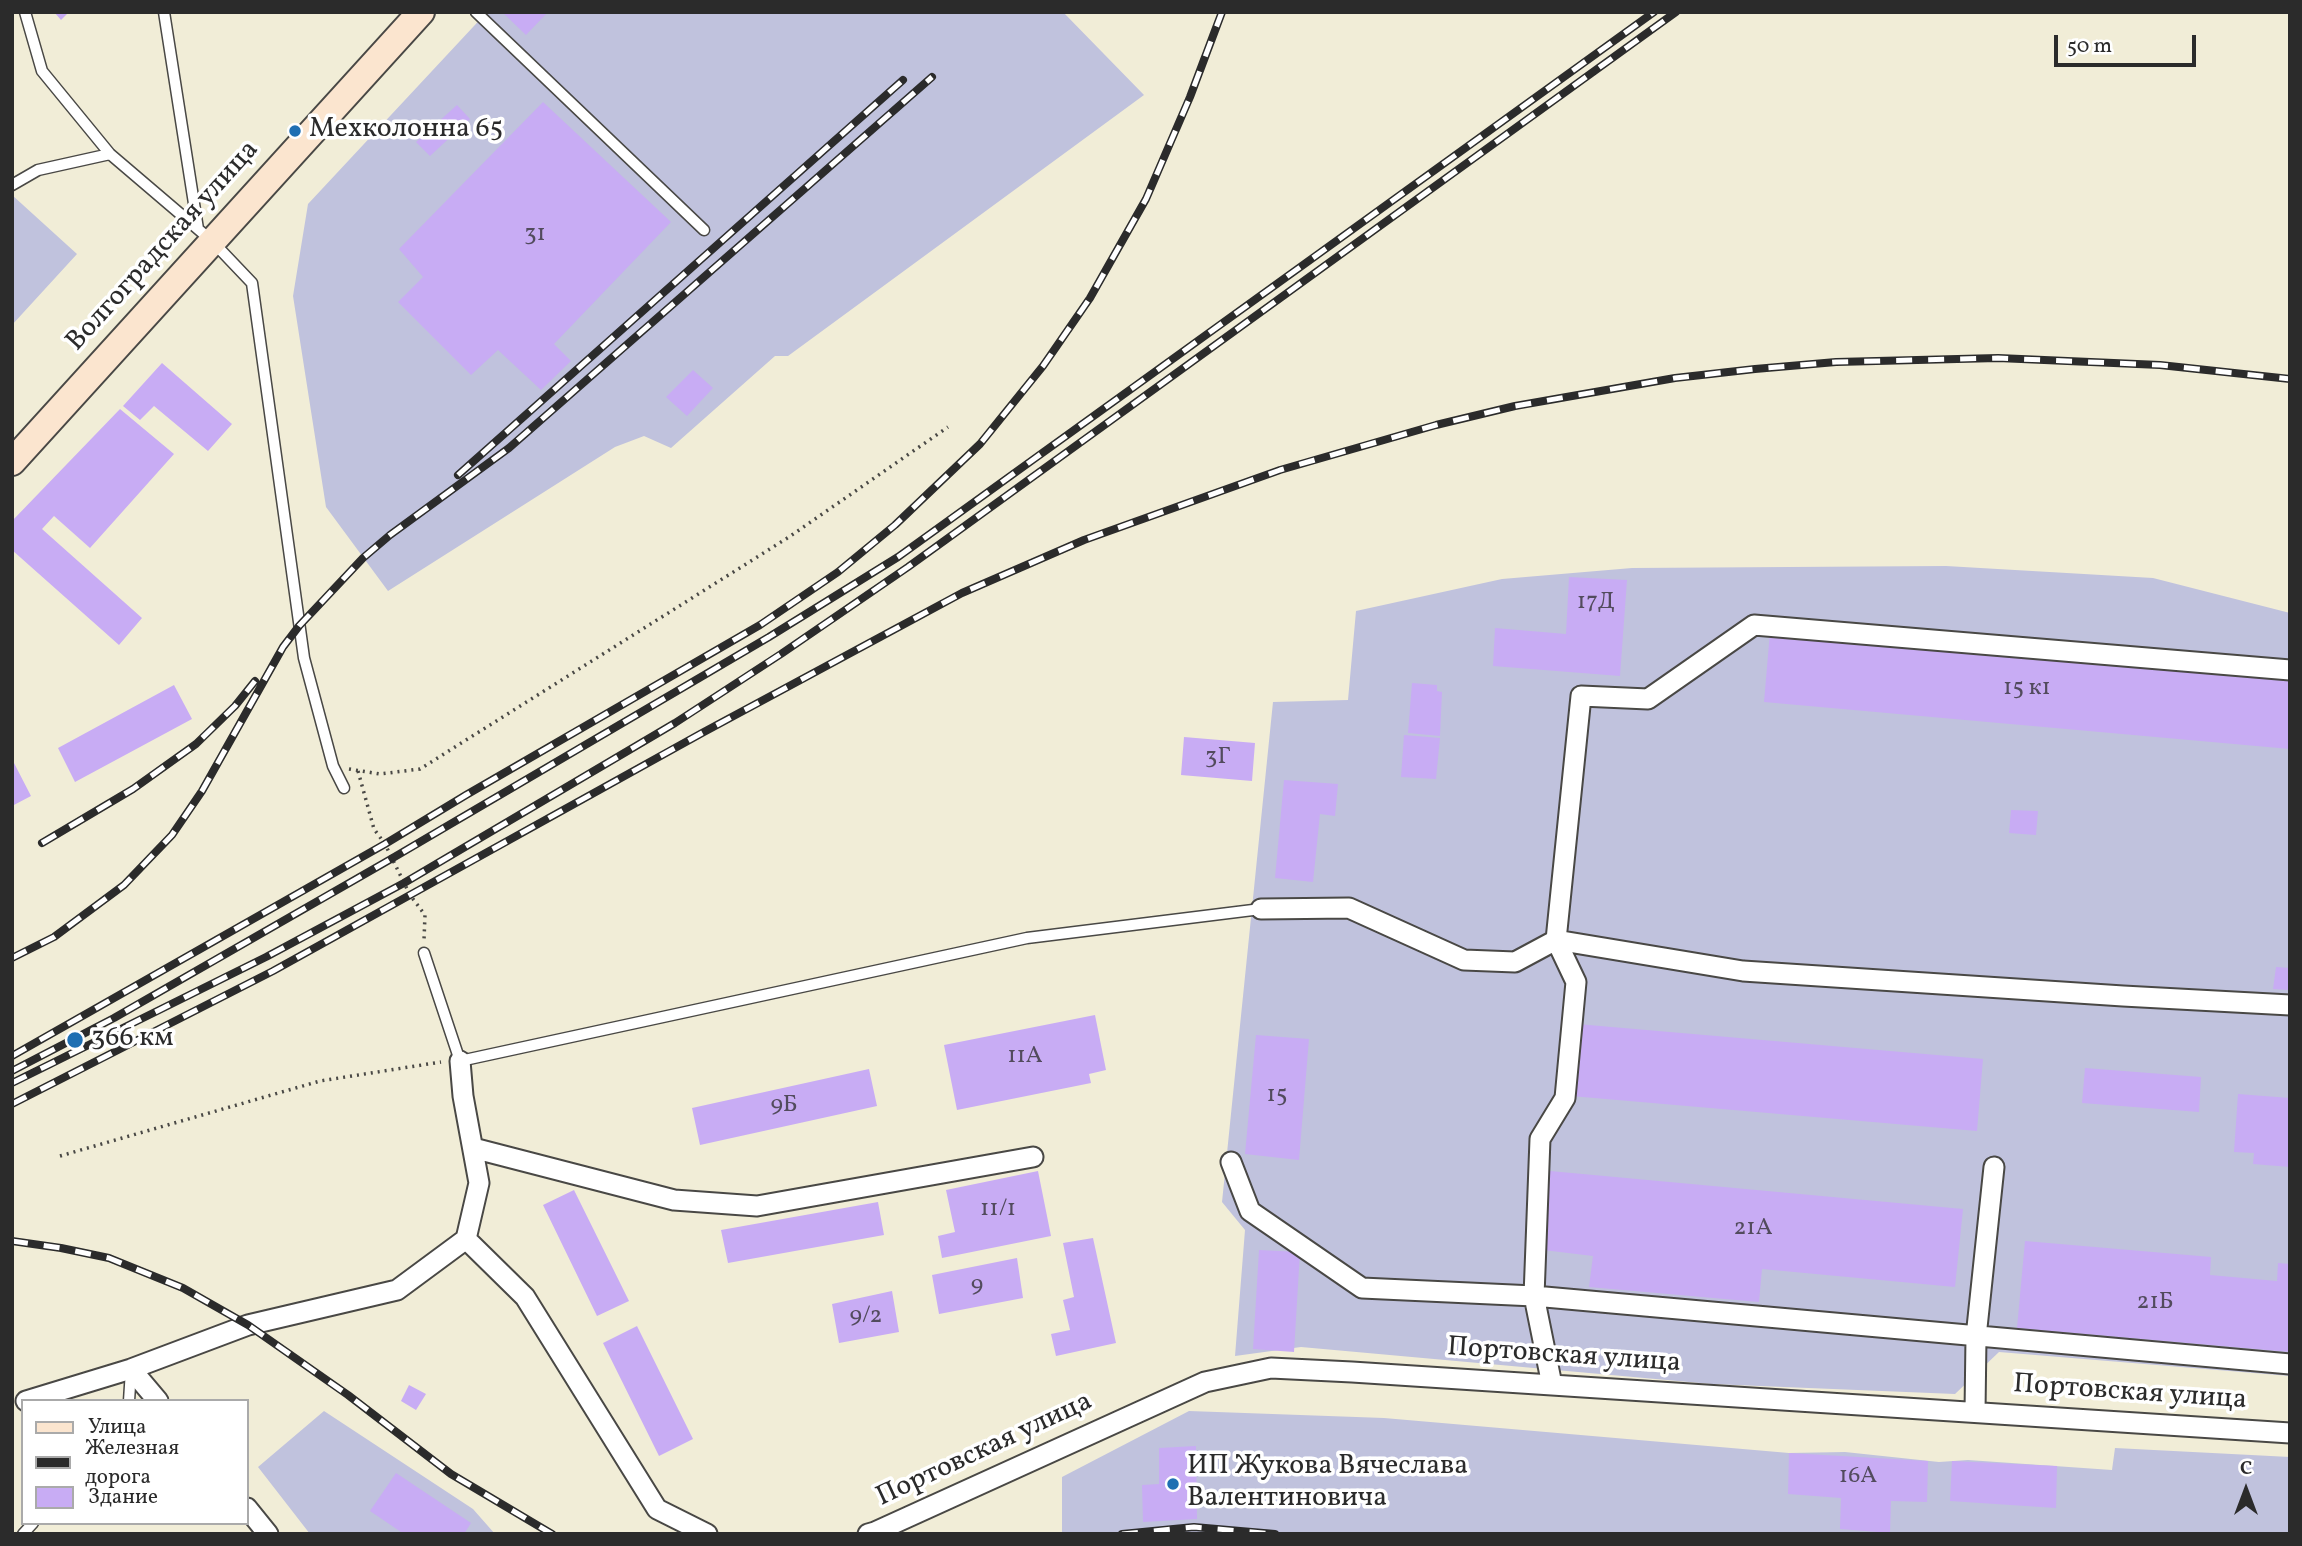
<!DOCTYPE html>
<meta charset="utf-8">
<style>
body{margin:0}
#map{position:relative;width:2302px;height:1546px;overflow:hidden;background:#f1edd7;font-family:Vollkorn,serif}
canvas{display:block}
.frame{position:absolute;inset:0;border:14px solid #2b2b2b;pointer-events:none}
.legend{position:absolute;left:21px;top:1399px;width:228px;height:126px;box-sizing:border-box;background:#fff;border:2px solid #aaa;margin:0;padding:9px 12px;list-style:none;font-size:21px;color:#2b2b2b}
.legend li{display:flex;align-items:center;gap:14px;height:35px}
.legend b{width:35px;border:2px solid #aaa}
.north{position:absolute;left:2211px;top:1455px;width:70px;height:70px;-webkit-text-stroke:5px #fff;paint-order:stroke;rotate:0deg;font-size:19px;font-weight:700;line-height:28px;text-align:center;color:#2b2b2b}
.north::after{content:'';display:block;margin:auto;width:24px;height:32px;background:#2b2b2b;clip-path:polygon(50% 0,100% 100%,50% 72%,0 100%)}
.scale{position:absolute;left:2054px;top:35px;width:142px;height:32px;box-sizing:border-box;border:4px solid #2b2b2b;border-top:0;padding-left:9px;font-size:21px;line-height:24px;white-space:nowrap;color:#2b2b2b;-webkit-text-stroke:5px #fff;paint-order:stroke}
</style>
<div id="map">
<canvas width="2302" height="1546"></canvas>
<div class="frame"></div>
<ul class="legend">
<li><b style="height:9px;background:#fbe5cf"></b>Улица</li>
<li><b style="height:9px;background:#2b2b2b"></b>Железная дорога</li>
<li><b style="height:19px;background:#c8acf4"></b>Здание</li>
</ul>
<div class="north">С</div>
<div class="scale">50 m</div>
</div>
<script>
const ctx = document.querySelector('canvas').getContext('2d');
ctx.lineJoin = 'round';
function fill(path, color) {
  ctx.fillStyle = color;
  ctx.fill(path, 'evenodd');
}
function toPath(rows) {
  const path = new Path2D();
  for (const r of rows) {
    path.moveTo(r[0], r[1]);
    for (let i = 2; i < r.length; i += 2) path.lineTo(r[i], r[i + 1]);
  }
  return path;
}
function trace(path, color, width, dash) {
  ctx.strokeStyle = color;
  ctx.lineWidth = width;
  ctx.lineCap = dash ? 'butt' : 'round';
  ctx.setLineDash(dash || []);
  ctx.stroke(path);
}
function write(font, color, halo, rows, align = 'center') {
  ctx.font = font + ' Vollkorn,serif';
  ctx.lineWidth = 7;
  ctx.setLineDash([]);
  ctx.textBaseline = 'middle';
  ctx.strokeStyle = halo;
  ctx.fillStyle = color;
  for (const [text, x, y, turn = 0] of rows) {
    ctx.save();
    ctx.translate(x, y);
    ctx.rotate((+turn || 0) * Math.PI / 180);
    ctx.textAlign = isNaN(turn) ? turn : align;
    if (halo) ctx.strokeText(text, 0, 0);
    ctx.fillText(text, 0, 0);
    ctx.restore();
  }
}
const industrial = toPath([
 [487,12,1063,12,1144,95,788,356,775,356,671,448,644,436,615,447,388,591,326,507,293,296,308,204],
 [12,195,77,254,12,325],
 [1946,566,2153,578,2290,613,2290,1376,1999,1352,1955,1394,1711,1384,1301,1347,1235,1356,1245,1230,1222,1202,1273,702,1348,700,1356,611,1502,579,1632,568],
 [324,1411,473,1509,495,1534,310,1534,258,1467],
 [1189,1411,1384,1418,1789,1453,1845,1452,1939,1462,1968,1460,2112,1470,2115,1448,2290,1457,2290,1534,1062,1534,1062,1477]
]);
const building = toPath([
 [54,12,69,12,61,20],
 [502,12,548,12,526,35],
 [543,102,671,222,554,344,571,361,541,390,498,350,471,375,398,302,423,277,399,249],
 [457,105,470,119,430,156,416,142],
 [162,363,232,424,208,451,154,406,140,420,123,406],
 [693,370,713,388,687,416,666,397],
 [120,409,174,454,90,548,54,516,42,529,142,618,119,645,12,550,12,521],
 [1569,577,1627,580,1620,676,1493,666,1495,628,1566,634],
 [1770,632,2290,678,2290,749,1764,702],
 [1412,683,1437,685,1437,691,1442,692,1440,736,1408,733],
 [174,685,192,719,75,782,58,748],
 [1404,735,1440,738,1436,779,1401,777],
 [1184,737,1255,743,1252,781,1181,775],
 [14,763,31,796,12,806,12,764],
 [1284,780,1338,784,1335,816,1320,814,1313,882,1275,878],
 [2011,810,2038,811,2036,835,2009,833],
 [2276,967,2290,968,2290,990,2273,989],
 [1095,1015,1106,1070,1089,1074,1091,1083,957,1110,944,1045],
 [1577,1024,1983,1059,1977,1131,1571,1096],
 [1256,1035,1309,1039,1299,1160,1245,1154],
 [2085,1068,2201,1077,2199,1112,2082,1103],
 [869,1069,877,1106,700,1145,692,1108],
 [2238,1094,2290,1098,2290,1167,2253,1164,2254,1153,2234,1152],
 [1038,1171,1051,1236,942,1258,938,1236,955,1232,946,1190],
 [1550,1171,1963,1209,1955,1287,1762,1269,1759,1302,1589,1287,1593,1256,1543,1250],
 [574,1190,629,1301,597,1316,543,1205],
 [878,1202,884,1235,728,1263,721,1230],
 [1093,1238,1116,1343,1056,1356,1051,1334,1070,1330,1063,1300,1074,1297,1063,1243],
 [2025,1241,2211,1257,2210,1275,2277,1281,2278,1263,2290,1264,2290,1352,2017,1328],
 [1259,1250,1300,1252,1294,1352,1253,1349],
 [1017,1258,1023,1298,939,1314,932,1275],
 [892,1291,899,1332,839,1343,832,1304],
 [637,1326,693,1439,659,1456,603,1343],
 [409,1385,426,1394,416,1410,401,1401],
 [1196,1446,1197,1519,1143,1522,1142,1485,1159,1484,1159,1448],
 [1789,1453,1928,1461,1927,1502,1891,1501,1890,1533,1840,1529,1841,1498,1788,1494],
 [1952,1461,2057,1466,2056,1508,1950,1501],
 [396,1473,471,1523,464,1534,404,1534,370,1511]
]);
const path = toPath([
 [349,769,380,774,420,769,789,537,948,427],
 [358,771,374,829,385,844,410,895,425,915,424,940],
 [60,1156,320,1081,441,1062]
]);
const service = toPath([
 [25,12,42,71,110,154,212,241,252,283,304,658,333,766,344,788],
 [164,12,198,229],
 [476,12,704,230],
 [12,185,38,170,110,154],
 [424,953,460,1061,1027,938,1261,909],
 [129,1401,131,1370],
 [23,1534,33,1523]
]);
const minor = toPath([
 [1261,909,1349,908,1464,960,1515,962,1556,940,1743,971,2123,996,2290,1005],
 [460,1061,463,1096,479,1183,466,1239,525,1297,657,1509,707,1534],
 [473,1148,674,1200,757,1206,1033,1157],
 [1231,1162,1250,1211,1362,1288,1534,1296,2290,1364],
 [131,1369,158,1401],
 [1552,1385,1534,1296,1540,1139,1565,1098,1576,982,1556,940,1581,696,1648,699,1754,625,2290,670],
 [26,1401,131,1369,248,1325,397,1290,466,1239],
 [1975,1412,1976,1337,1994,1167],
 [247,1508,268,1534],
 [868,1534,875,1532,1205,1382,1271,1368,1352,1372,2290,1433]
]);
const secondary = toPath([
 [12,462,421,12]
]);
const rail = toPath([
 [458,475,903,80],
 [42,843,133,789,196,744,235,706,255,681],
 [12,958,54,937,124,885,172,835,202,791,283,647,299,626,363,558,390,535,509,448,932,77],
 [12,1056,385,844,466,795,760,625,838,572,895,525,980,444,1043,366,1090,298,1146,199,1190,97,1222,12],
 [12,1071,114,1018,391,859,769,637,898,557,1654,12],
 [12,1083,266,957,404,883,675,723,781,654,908,567,1676,12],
 [12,1104,273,971,702,733,962,593,1084,540,1280,470,1436,425,1515,406,1675,378,1755,369,1836,362,1998,358,2160,365,2290,379],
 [12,1241,61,1248,109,1258,183,1288,248,1325,348,1395,451,1474,552,1534],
 [1122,1534,1194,1527,1275,1534]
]);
const markers = [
 [295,131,7,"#1f6fb2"],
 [75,1040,9,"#1f6fb2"],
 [1173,1484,7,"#1f6fb2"]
];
const numberNames = [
 ["31",535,236],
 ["17Д",1596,604],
 ["15 к1",2027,690],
 ["3Г",1218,759],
 ["11А",1025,1058],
 ["15",1277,1097],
 ["9Б",784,1107],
 ["11/1",998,1211],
 ["21А",1753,1230],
 ["9",977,1287],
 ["21Б",2155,1304],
 ["9/2",866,1318],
 ["16А",1858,1478]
];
const poiNames = [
 ["Мехколонна 65",309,131],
 ["366 км",91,1040],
 ["ИП Жукова Вячеслава",1187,1468],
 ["Валентиновича",1187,1500]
];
const streetNames = [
 ["Волгоградская улица",164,247,-48],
 ["Портовская улица",1564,1357,4],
 ["Портовская улица",2130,1394,4],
 ["Портовская улица",985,1451,-25]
];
fill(industrial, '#c0c2dd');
fill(building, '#c8acf4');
trace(service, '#494845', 13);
trace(minor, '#494845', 23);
trace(secondary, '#494845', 30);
trace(path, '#494845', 3.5, [2, 5]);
trace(service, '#fff', 10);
trace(minor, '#fff', 19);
trace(secondary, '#fbe5cf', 26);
trace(rail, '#2b2b2b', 8);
trace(rail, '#fff', 5, [16]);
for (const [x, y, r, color] of markers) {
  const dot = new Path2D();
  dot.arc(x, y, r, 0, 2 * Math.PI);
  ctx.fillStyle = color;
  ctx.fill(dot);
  trace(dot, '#fff', 2.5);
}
write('24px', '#524b5d', null, numberNames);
write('28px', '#2b2b2b', '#fff', poiNames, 'left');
write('28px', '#2b2b2b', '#fff', streetNames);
</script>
